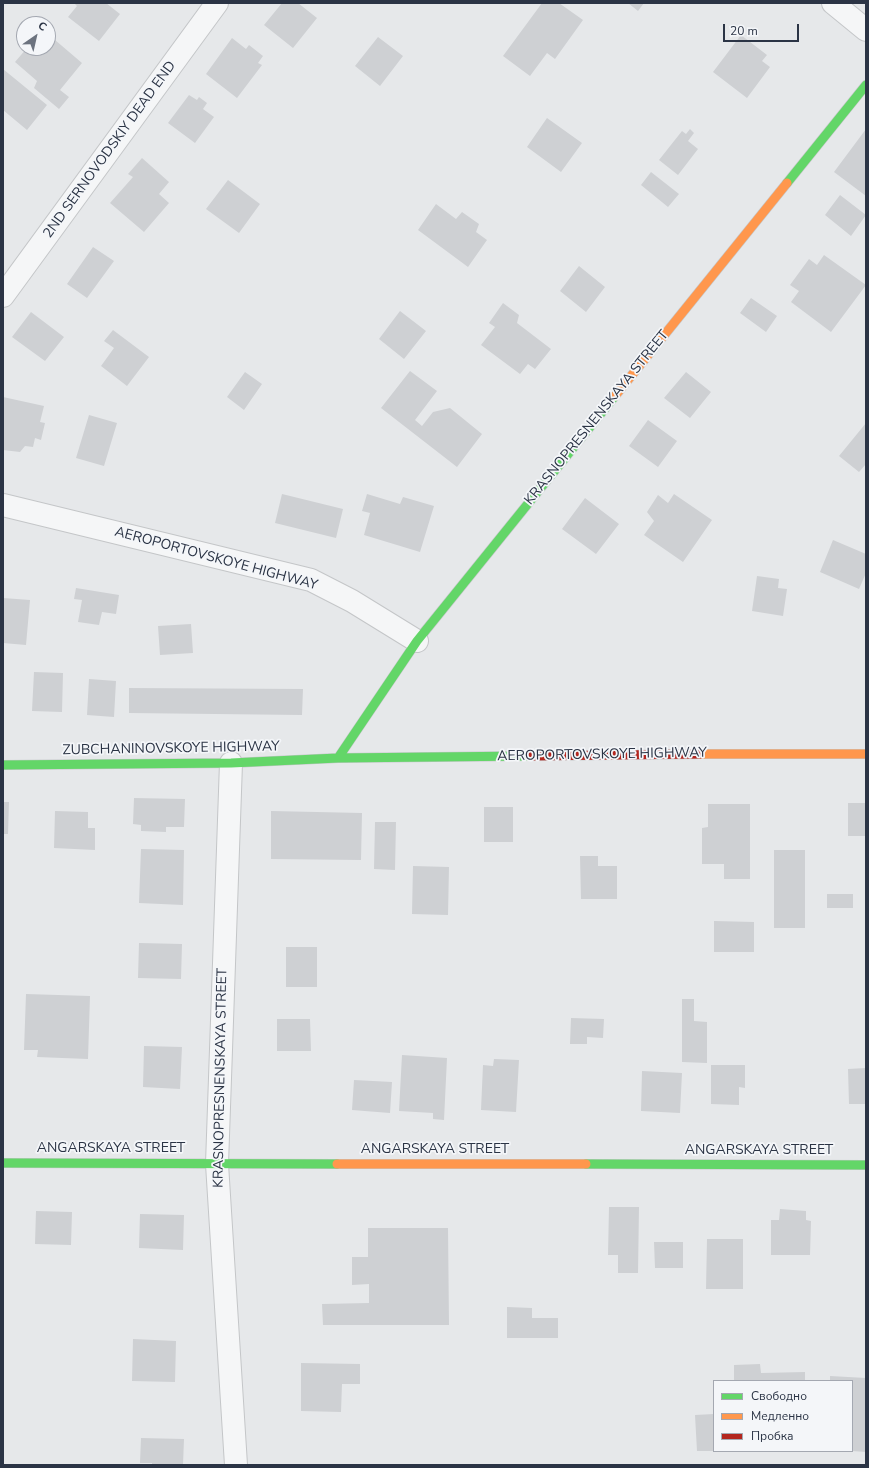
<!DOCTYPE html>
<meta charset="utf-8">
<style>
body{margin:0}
#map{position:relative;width:869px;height:1468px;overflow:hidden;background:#e6e8ea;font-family:"Nunito Sans",sans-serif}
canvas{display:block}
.frame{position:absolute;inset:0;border:4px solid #2b3445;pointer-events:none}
.legend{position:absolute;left:713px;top:1380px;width:140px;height:72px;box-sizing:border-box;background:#f4f6f9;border:1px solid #a4a8b1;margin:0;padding:5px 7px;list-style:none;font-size:12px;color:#2b3445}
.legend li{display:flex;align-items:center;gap:8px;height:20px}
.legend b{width:20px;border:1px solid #a4a8b1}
.north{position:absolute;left:16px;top:16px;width:40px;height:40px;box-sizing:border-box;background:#f4f6f9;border:1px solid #a4a8b1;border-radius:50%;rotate:34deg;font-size:11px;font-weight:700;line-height:16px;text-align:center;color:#2b3445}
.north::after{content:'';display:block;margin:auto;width:14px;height:18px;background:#6c737f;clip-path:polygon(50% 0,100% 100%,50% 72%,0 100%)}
.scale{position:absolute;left:723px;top:24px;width:76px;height:18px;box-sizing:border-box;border:2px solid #2b3445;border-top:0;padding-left:5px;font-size:12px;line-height:14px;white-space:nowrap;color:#2b3445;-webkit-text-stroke:3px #f4f6f9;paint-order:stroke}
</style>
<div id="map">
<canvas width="869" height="1468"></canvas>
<div class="frame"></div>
<ul class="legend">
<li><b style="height:5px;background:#63d668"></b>Свободно</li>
<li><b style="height:5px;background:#ff974d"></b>Медленно</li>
<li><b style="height:5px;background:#b3261e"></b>Пробка</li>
</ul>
<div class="north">С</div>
<div class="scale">20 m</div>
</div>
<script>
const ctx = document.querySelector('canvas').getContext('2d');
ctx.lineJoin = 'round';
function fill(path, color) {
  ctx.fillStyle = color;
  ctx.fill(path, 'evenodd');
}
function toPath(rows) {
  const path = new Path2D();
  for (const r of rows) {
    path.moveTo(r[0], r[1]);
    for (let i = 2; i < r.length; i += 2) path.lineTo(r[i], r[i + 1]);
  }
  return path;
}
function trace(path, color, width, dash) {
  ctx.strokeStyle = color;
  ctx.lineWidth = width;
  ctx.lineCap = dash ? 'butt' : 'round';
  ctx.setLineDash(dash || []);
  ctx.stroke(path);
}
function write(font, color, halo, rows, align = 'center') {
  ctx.font = font + ' "Nunito Sans",sans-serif';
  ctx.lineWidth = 3.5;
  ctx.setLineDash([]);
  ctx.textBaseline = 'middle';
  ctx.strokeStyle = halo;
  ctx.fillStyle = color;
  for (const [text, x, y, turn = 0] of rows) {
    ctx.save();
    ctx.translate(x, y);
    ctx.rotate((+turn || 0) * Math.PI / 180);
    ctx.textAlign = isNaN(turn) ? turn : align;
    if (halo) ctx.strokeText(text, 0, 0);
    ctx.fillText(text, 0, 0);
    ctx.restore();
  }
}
const building = toPath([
 [74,3,106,3,120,14,99,41,68,17,77,6],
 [282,3,298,3,317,18,293,48,264,25],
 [542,3,559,3,583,20,555,59,547,53,530,76,503,56],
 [628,3,644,3,638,11],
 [48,34,82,63,60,90,69,97,59,109,34,88,37,81,15,62,27,48,48,48],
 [741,35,767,55,762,61,770,67,747,98,713,72],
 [378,37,403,56,380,86,355,66],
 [232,38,246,49,249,45,263,56,258,63,262,65,237,98,206,74],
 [3,69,47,105,27,130,3,110],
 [189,95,197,100,199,97,207,103,203,109,214,117,195,143,168,123],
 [547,118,582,143,561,172,527,147],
 [690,129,694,133,688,141,698,149,678,175,659,160,682,131,686,134],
 [866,129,866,196,834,172],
 [142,158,169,182,159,194,169,203,144,232,110,203,133,177,128,174],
 [651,172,679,194,668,207,641,185],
 [228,180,260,204,239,233,206,209],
 [840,195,866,215,851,236,825,215],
 [436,204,456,219,462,212,479,224,476,232,487,240,468,267,418,230],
 [93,247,114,261,87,298,67,284],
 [824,255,866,285,831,332,791,302,799,291,790,285,809,259,817,265],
 [579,266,605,287,586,312,560,291],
 [751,298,777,316,766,332,740,313],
 [503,303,519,315,517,323,551,349,535,369,528,364,520,374,481,345,495,327,489,323],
 [400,311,426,331,404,359,379,339],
 [31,312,64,337,45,361,12,337],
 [113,330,149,357,127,386,101,366,114,348,104,341],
 [410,371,437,391,415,420,422,426,433,412,450,408,482,434,457,467,381,408],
 [245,372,262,384,244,410,227,397],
 [686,372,711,392,690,418,664,398],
 [3,397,44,406,40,422,45,423,41,440,35,438,33,447,25,446,20,452,3,450],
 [89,415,117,423,104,466,76,458],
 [648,420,677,441,658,467,629,446],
 [866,423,866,464,859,472,839,456],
 [282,494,343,509,336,538,275,523],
 [367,494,400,504,403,497,434,506,420,552,364,535,370,513,362,511],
 [674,494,712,520,683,562,644,535,654,521,647,512,658,495,668,503],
 [585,498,619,524,596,554,562,529],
 [833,540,866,554,866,573,859,589,820,572],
 [757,576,779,579,778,588,787,589,783,616,752,611],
 [76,588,119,595,116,614,102,612,99,625,78,622,82,600,74,599],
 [3,598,30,600,26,645,3,643],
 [191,624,193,653,160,655,158,626],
 [34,672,63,673,62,712,32,711],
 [89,679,116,681,114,717,87,715],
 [129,688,303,689,302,715,129,713],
 [134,798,185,799,184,827,166,827,166,832,141,831,141,825,133,824],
 [3,802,9,802,8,834,3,834],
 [848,803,866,803,866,836,848,836],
 [708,804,750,804,750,879,724,879,724,864,702,864,702,828,708,827],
 [484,807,513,807,513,842,484,842],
 [55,811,88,812,88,828,95,828,95,850,54,848],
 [271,811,362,813,361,860,271,859],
 [375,822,396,822,395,870,374,869],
 [141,849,184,850,183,905,139,903],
 [774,850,805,850,805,928,774,928],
 [580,856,598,856,598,866,617,866,617,899,581,899],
 [413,866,449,867,448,915,412,914],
 [827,894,853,894,853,908,827,908],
 [714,921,754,922,754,952,714,952],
 [139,943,182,944,181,979,138,978],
 [286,947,317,947,317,987,286,987],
 [26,994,90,996,88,1059,37,1057,38,1050,24,1050],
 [682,999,694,999,694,1021,707,1022,707,1063,682,1062],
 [571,1018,604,1019,603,1038,587,1037,587,1044,570,1044],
 [277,1019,310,1019,311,1051,277,1051],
 [144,1046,182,1047,180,1089,143,1087],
 [402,1055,447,1058,444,1120,433,1119,433,1113,399,1111],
 [494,1059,519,1060,516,1112,481,1110,483,1065,493,1066],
 [711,1065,745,1065,745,1088,739,1087,739,1105,711,1104],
 [866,1068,866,1104,849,1104,848,1069],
 [642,1071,682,1073,680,1113,641,1111],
 [354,1080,392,1082,390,1113,352,1110],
 [609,1207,639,1207,638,1273,618,1273,618,1255,608,1255],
 [780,1209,806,1211,806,1220,811,1221,810,1255,771,1255,771,1220,779,1220],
 [36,1211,72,1212,71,1245,35,1244],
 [140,1214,184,1215,183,1250,139,1248],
 [368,1228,448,1228,449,1325,323,1325,322,1304,369,1303,369,1284,352,1285,352,1257,368,1257],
 [707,1239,743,1239,743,1289,706,1289],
 [654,1242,683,1242,683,1268,655,1268],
 [507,1307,532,1308,532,1318,558,1318,558,1338,507,1338],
 [133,1339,176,1341,175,1382,132,1381],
 [301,1363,360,1364,360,1384,342,1384,341,1412,301,1411],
 [760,1364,761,1373,805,1372,805,1381,734,1381,734,1365],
 [830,1376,866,1378,866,1452,852,1451,852,1381,830,1381],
 [714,1414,714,1451,697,1451,695,1415],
 [141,1438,184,1439,183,1465,152,1465,152,1463,140,1463]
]);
const street = toPath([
 [833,3,866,30],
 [3,296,217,3],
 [3,505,311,580,352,601,417,641],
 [231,763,217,1164,236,1465]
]);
const fast = toPath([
 [787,183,866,85],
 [338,758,417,641,615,396],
 [3,765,231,763,338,758,529,756],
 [3,1163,337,1164],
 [586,1164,866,1165]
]);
const slow = toPath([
 [615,396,787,183],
 [700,754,866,754],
 [337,1164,586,1164]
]);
const jam = toPath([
 [529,756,700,754]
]);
const streetNames = [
 ["2ND SERNOVODSKIY DEAD END",110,150,-54],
 ["KRASNOPRESNENSKAYA STREET",597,418,-51],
 ["AEROPORTOVSKOYE HIGHWAY",216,559,15],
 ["ZUBCHANINOVSKOYE HIGHWAY",171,749,-1],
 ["AEROPORTOVSKOYE HIGHWAY",602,755,-1],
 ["KRASNOPRESNENSKAYA STREET",221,1078,-89],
 ["ANGARSKAYA STREET",111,1149],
 ["ANGARSKAYA STREET",435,1150],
 ["ANGARSKAYA STREET",759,1151]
];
fill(building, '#ced0d3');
trace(street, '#c4c6c8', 24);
trace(fast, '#c4c6c8', 10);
trace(slow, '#c4c6c8', 10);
trace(jam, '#c4c6c8', 10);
trace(street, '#f5f6f7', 22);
trace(fast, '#63d668', 9);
trace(slow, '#ff974d', 9);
trace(jam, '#b3261e', 9);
write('14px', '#2b3445', '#f4f6f9', streetNames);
</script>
